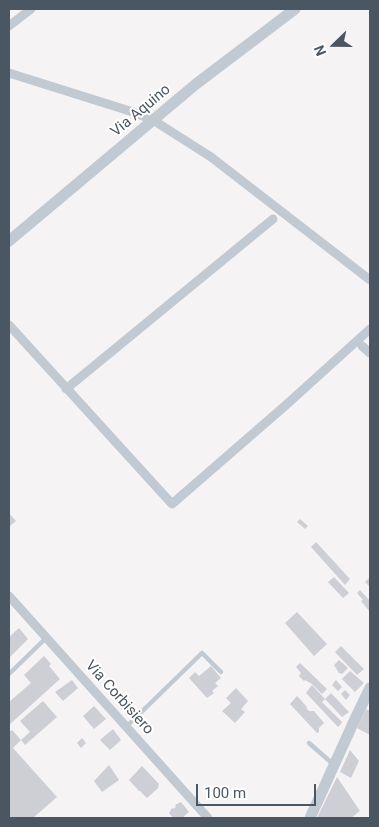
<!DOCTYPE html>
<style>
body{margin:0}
#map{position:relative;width:379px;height:827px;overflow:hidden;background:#f5f3f3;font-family:Roboto,sans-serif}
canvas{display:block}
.frame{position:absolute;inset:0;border:10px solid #4a5661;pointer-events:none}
.north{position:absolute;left:309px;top:20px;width:50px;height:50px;-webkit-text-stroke:4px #fff;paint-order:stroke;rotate:248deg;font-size:14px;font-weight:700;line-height:20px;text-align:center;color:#4a5661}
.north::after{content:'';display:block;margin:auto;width:18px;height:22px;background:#4a5661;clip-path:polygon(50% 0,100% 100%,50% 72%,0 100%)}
.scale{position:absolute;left:196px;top:784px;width:120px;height:22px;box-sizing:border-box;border:2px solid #4a5661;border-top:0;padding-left:6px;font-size:15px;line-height:18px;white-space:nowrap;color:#4a5661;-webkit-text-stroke:4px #fff;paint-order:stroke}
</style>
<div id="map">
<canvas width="379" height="827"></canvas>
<div class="frame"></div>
<div class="north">N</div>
<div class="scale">100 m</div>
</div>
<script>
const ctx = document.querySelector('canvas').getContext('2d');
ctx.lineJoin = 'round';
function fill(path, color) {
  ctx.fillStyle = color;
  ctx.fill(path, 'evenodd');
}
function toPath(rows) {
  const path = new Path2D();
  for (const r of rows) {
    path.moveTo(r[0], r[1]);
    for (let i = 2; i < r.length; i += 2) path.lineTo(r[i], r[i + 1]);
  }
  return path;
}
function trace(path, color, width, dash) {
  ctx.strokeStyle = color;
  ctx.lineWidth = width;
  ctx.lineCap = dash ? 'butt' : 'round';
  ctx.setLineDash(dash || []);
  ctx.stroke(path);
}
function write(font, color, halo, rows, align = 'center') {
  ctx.font = font + ' Roboto,sans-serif';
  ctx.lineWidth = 4;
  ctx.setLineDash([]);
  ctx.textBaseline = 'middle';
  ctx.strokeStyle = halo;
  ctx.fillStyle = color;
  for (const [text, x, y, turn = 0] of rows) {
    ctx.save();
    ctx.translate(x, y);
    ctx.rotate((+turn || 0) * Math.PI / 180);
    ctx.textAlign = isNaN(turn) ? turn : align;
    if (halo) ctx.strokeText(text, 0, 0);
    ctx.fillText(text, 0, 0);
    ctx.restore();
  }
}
const building = toPath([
 [9,513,16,521,9,527],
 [300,519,308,526,305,529,297,522],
 [316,542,350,579,345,585,311,547],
 [334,577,349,593,343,598,328,582],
 [370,577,370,587,365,582],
 [360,590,370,601,370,612,361,601,363,600,357,593],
 [297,612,327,644,314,656,285,623],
 [19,628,28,639,9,658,9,637],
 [341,646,364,669,357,675,335,652],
 [44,656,51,664,49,666,60,679,9,725,9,702,31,683,24,675],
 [339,660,348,668,342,674,339,673,334,665],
 [300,663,327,689,322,694,312,684,305,680,304,681,299,676,301,673,296,667],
 [211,666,221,678,215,683,218,686,212,691,214,693,207,698,189,678,195,672,199,676],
 [350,671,364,683,355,692,342,679],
 [72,680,78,688,63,701,55,692],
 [336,680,342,687,338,691,332,685],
 [312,685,325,699,322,702,342,722,340,725,338,727,306,693],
 [236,688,248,701,241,709,245,712,235,723,222,711,231,703,226,698],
 [345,690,350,695,346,700,341,694],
 [331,693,349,712,342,717,325,699],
 [297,696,307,707,306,708,309,711,314,711,324,723,319,728,319,732,317,733,290,704],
 [43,701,57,717,25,745,21,740,30,732,20,721],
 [94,706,106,719,94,729,83,716],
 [366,709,370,711,370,735,357,728],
 [113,729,121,740,110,750,100,740],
 [12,730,21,740,13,748,57,797,33,818,9,818,9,732],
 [82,738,86,743,81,748,77,743],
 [350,750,359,761,351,778,340,772],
 [109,765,119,780,102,792,94,781],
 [142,766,159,784,158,788,147,798,140,791,139,791,129,780],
 [337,777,360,811,351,818,317,818],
 [181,802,189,812,182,818,173,818,169,813,172,808,173,809,176,807,175,805]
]);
const service = toPath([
 [9,674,46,638],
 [126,727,202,653,221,672],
 [309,743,333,764]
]);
const minor = toPath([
 [9,26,31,9],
 [9,73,133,112,153,120,211,157,370,280],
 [9,325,172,504,286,405,370,329],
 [362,346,370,353],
 [66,389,273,219],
 [9,596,208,818]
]);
const tertiary = toPath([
 [9,241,196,84,295,9],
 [310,818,355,719,370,688]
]);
const streetNames = [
 ["Via Aquino",141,111,-40],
 ["Via Corbisiero",119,698,48]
];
fill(building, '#cdcfd5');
trace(service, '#c1cad2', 4.5);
trace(minor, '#c1cad2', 9);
trace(tertiary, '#c1cad2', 11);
write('15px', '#4a5661', '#fff', streetNames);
</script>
